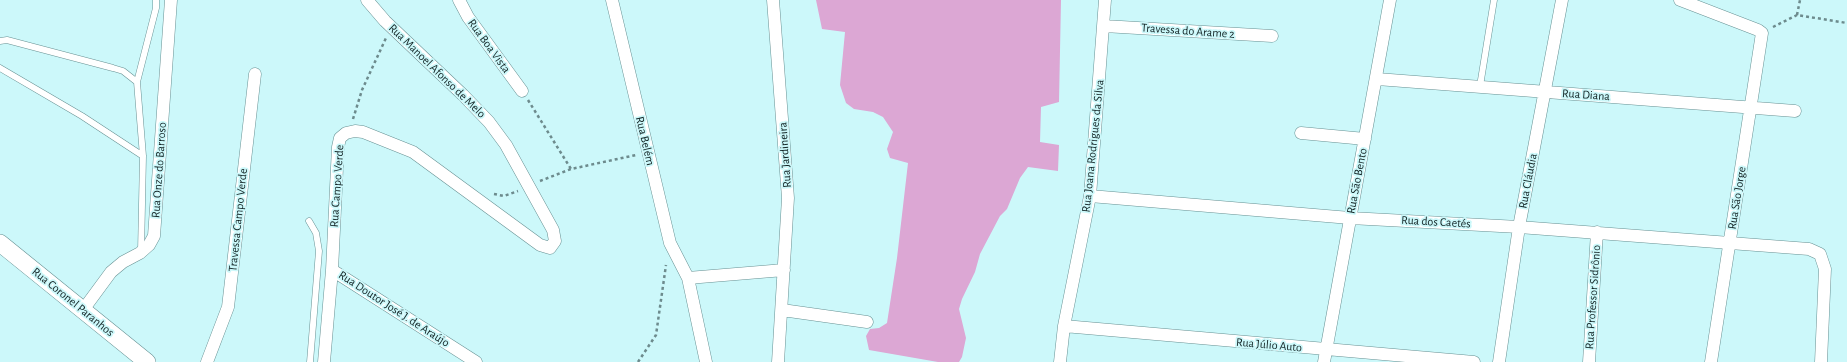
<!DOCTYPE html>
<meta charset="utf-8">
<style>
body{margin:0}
canvas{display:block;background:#ccf8fa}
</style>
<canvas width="1847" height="362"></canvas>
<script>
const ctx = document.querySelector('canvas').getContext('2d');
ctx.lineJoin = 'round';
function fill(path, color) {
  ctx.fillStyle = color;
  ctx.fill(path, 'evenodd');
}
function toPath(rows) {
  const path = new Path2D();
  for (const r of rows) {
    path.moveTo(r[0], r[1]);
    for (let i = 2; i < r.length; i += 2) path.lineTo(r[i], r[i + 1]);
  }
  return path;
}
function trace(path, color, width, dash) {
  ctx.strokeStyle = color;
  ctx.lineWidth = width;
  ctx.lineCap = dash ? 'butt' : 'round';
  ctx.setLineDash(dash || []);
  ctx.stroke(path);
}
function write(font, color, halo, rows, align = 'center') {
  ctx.font = font + ' "Alegreya Sans",sans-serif';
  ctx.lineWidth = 3.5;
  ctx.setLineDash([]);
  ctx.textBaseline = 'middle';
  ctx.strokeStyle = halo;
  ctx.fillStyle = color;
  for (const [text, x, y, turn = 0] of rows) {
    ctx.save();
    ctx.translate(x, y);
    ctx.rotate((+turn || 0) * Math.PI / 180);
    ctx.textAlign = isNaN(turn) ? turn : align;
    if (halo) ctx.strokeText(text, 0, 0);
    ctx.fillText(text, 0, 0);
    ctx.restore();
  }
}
const forest = toPath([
 [816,0,1061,0,1059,102,1041,107,1040,142,1059,145,1058,171,1028,167,1020,178,1007,209,1000,216,980,254,975,272,962,299,959,309,966,338,962,357,959,362,938,362,869,350,866,336,870,329,879,328,887,323,897,258,908,163,890,158,887,149,893,132,883,117,873,112,854,109,846,103,840,85,845,32,822,29]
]);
const path = toPath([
 [1797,15,1800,0],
 [1773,27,1797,15,1847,23],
 [528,100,571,169,636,155],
 [353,119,362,90,386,38],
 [540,181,571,169],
 [494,194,504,196,518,191],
 [638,362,656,335,666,265]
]);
const lane = toPath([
 [0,41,7,40,113,68,123,71,137,82],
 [0,68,82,116,143,156],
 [1480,86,1494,0],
 [309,221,316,233,319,251,310,362],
 [141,252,143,156,137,82,156,8,156,0]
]);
const street = toPath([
 [459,0,468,17,522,91],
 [612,0,670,243,688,278,706,362],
 [773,0,788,198,778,362],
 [1680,0,1758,30,1762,33,1711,362],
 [1104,26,1272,36],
 [1377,79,1795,111],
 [1301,133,1365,139],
 [1090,196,1350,218,1519,227,1809,249,1820,254,1825,269,1821,362],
 [332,270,476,362],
 [688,278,784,270],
 [83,310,111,272,123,262,140,253,149,245,154,236,171,0],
 [782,310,867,322],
 [1064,326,1474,362],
 [207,362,228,307,255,74],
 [324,362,332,270,338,147,340,138,346,133,355,131,363,132,413,152,540,245,550,248,555,241,553,230,506,145,489,122,463,95,385,21,367,0],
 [1060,362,1064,326,1090,196,1105,0],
 [1324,362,1390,0],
 [1499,362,1519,227,1562,0],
 [1589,362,1597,232]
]);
const secondary = toPath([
 [0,243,147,362]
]);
const streetNames = [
 ["Travessa do Arame 2",1188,31,4],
 ["Rua Boa Vista",489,46,54],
 ["Rua Manoel Afonso de Melo",437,71,44],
 ["Rua Diana",1586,95,4],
 ["Rua Belém",645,141,77],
 ["Rua Joana Rodrigues da Silva",1093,146,-84],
 ["Rua Jardineira",785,155,-94],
 ["Rua Onze do Barroso",159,170,-86],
 ["Rua São Bento",1357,181,-79],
 ["Rua Cláudia",1528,181,-79],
 ["Rua Campo Verde",337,186,-86],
 ["Rua São Jorge",1737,198,-81],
 ["Travessa Campo Verde",238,220,-84],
 ["Rua dos Caetés",1436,222,3],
 ["Rua Professor Sidrônio",1593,297,-86],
 ["Rua Coronel Paranhos",73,302,39],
 ["Rua Doutor José J. de Araújo",394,309,33],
 ["Rua Júlio Auto",1269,345,5]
];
fill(forest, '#dca7d4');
trace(lane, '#679193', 7);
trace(street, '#679193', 13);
trace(secondary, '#679193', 18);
trace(path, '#6d8b8d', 2.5, [3, 3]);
trace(lane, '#fff', 6);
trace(street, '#fff', 12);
trace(secondary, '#fff', 17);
write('12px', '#122324', '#ccf8fa', streetNames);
</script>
